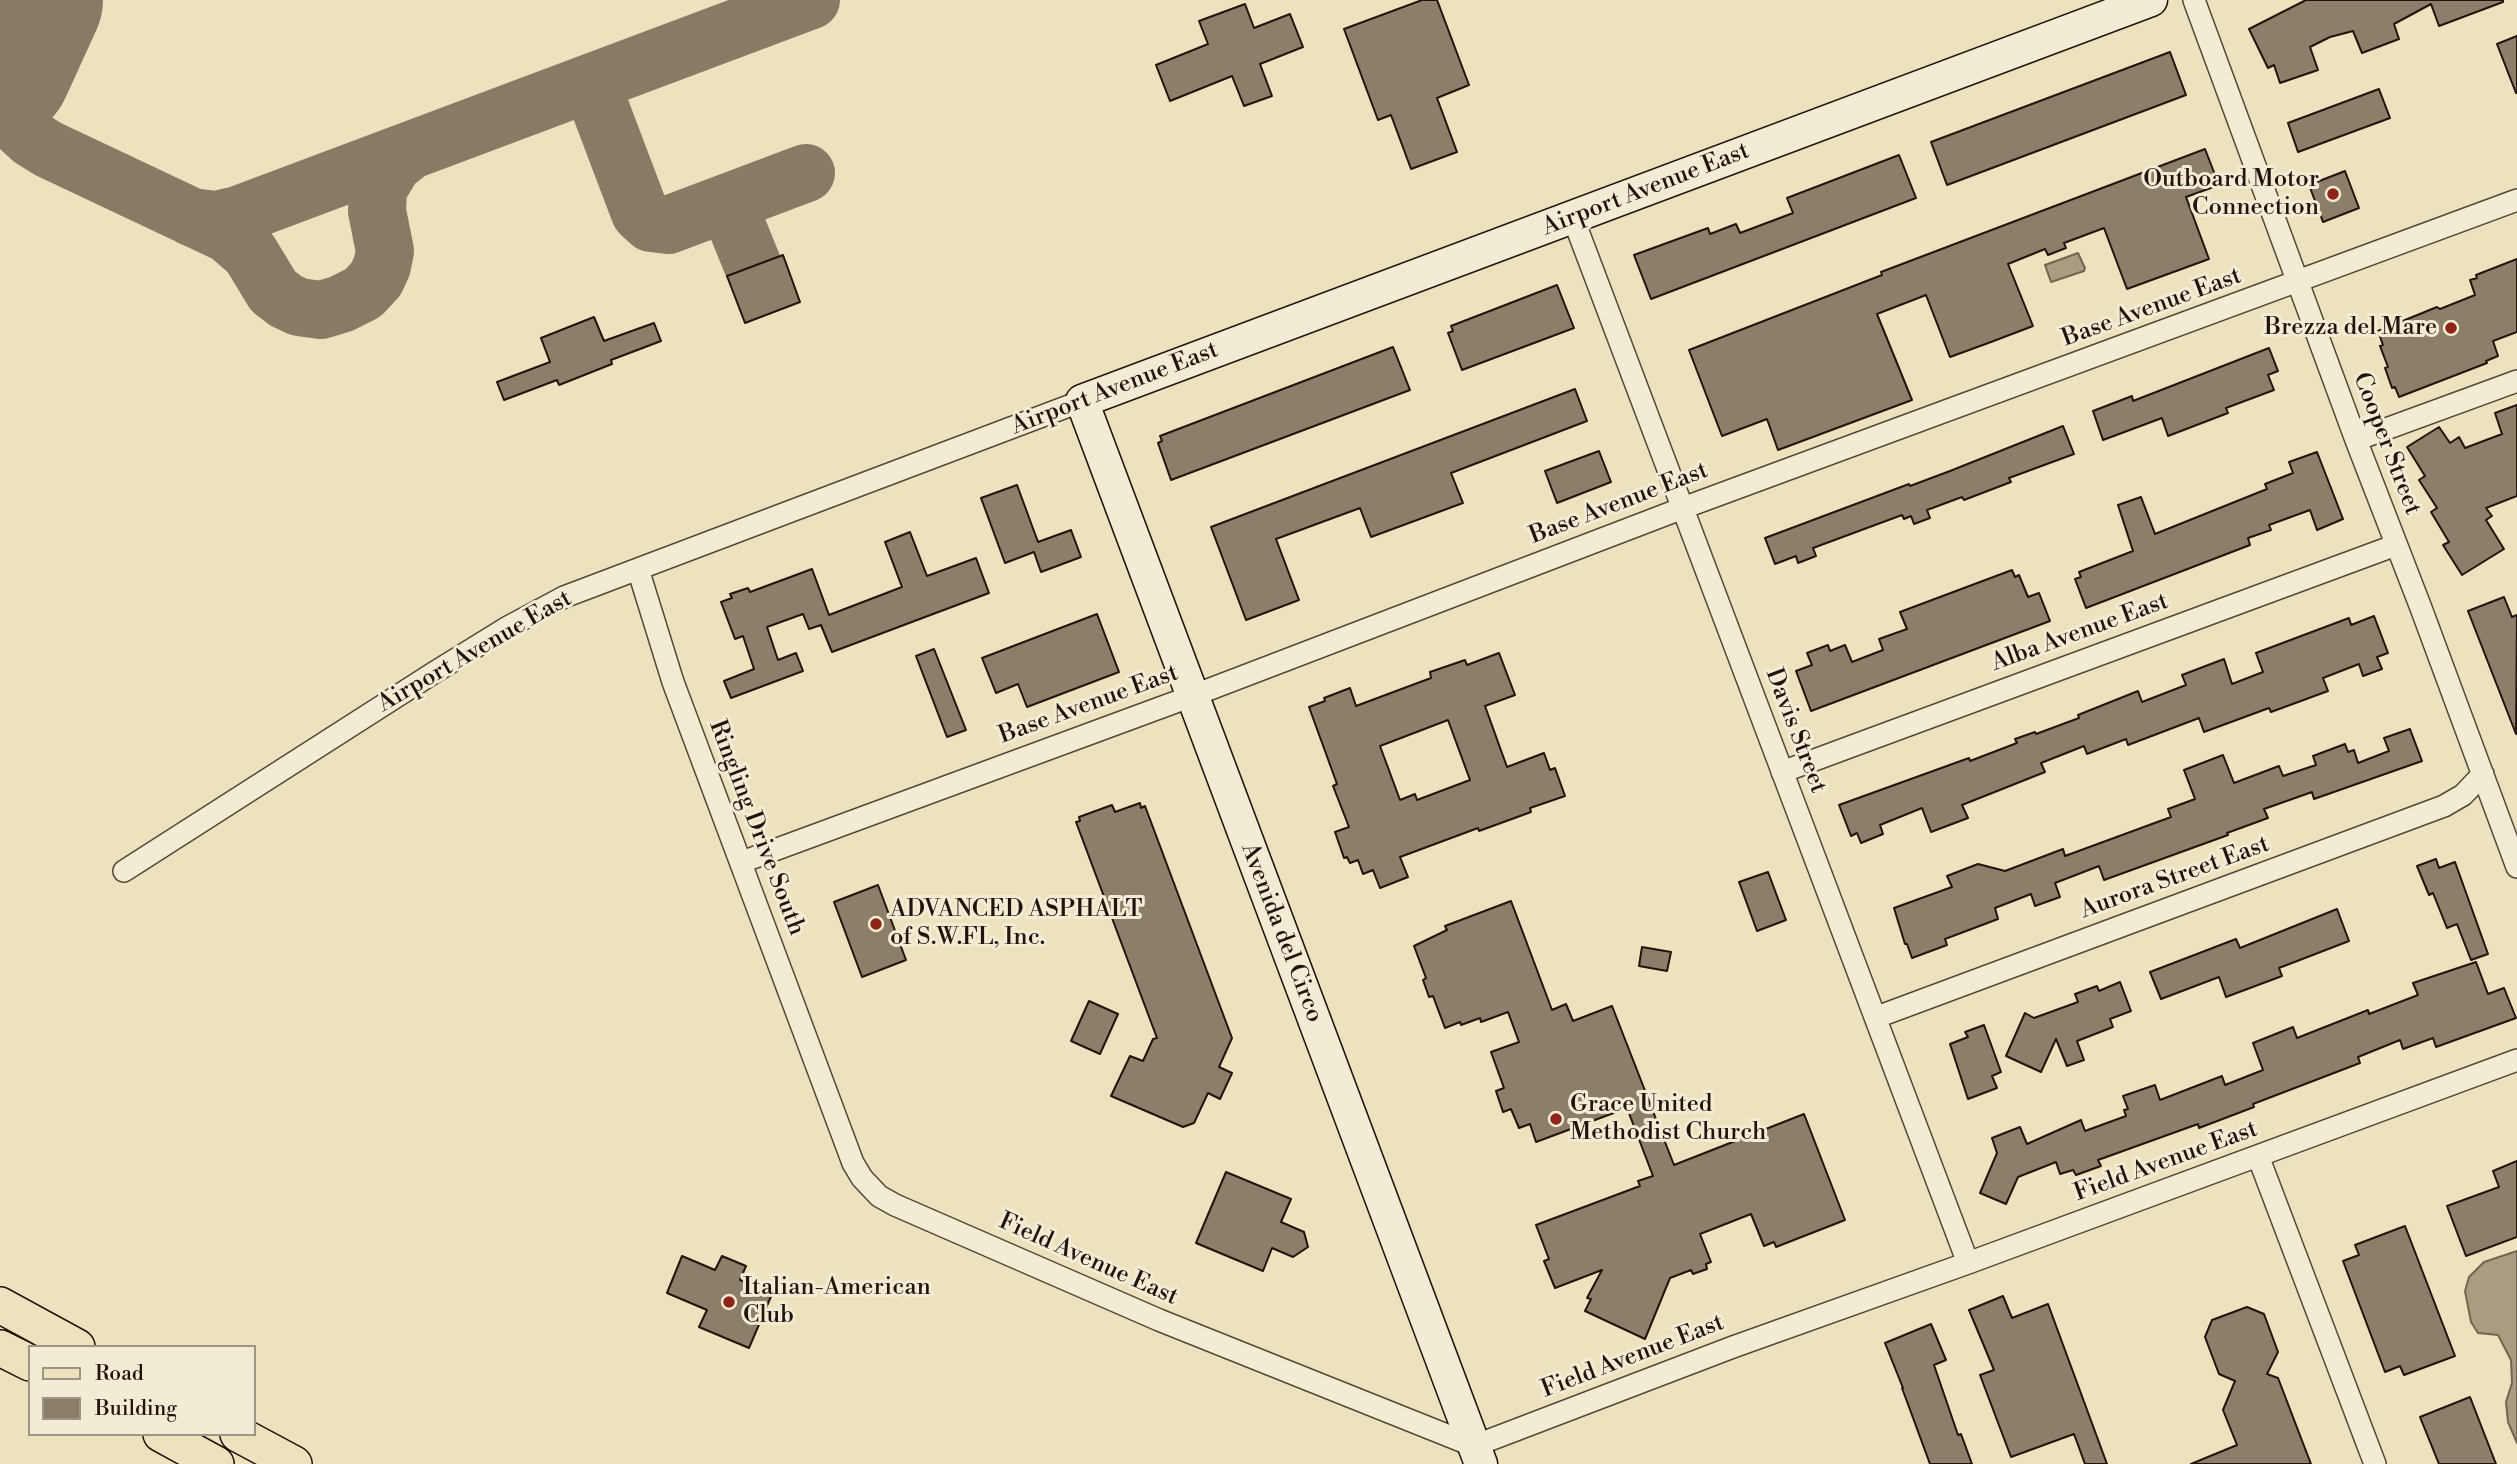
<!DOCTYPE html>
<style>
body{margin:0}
#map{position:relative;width:2517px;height:1464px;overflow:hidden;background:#ede2be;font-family:"Libre Bodoni",serif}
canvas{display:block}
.legend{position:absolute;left:28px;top:1345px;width:228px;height:91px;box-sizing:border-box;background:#f3ecd5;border:2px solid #9f9585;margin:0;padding:9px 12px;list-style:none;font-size:21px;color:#22130c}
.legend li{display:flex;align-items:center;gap:14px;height:35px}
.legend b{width:35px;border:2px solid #9f9585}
</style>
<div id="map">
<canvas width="2517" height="1464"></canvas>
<ul class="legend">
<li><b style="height:9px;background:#ede2be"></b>Road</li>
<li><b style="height:19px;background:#8c7f69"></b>Building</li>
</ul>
</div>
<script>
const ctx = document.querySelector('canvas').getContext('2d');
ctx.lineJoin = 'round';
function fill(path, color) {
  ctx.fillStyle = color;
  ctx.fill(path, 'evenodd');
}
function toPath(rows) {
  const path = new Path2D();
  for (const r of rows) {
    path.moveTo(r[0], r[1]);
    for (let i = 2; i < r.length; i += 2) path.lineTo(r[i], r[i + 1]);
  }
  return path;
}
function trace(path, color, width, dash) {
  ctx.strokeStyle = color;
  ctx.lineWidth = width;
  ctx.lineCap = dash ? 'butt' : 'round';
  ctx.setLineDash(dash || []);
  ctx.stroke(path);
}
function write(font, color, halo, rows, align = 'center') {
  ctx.font = font + ' "Libre Bodoni",serif';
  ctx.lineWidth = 6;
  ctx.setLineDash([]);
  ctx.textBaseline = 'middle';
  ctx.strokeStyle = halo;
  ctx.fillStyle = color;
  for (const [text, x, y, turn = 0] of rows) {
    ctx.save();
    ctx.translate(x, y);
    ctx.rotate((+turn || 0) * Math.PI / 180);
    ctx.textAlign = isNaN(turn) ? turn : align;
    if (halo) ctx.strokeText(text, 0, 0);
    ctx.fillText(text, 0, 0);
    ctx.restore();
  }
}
const water = toPath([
 [2078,253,2085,268,2084,271,2051,282,2045,265,2078,253],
 [2517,1251,2517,1443,2508,1422,2506,1402,2512,1383,2511,1360,2498,1335,2478,1333,2471,1322,2465,1291,2469,1277,2484,1262,2517,1251]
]);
const taxiway = toPath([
 [35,0,12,50,5,75,8,103,19,127,32,139,48,149,228,234,250,253,273,291,286,301,299,307,321,310,341,304,363,293,376,279,382,266,385,251,377,211,378,189,393,164,411,150],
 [610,76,600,87,598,102,640,213,651,223,668,225,806,173],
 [708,210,723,210,734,219,753,266],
 [191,217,216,220,238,215,811,0]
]);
const runway = toPath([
 [0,68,31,0]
]);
const building = toPath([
 [1422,0,1437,0,1469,85,1437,98,1457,152,1411,169,1391,115,1378,120,1344,29,1422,0],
 [2306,0,2503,0,2503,2,2439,26,2431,4,2394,24,2399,39,2362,53,2353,31,2330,37,2310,47,2318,70,2280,83,2274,65,2268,68,2249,29,2306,0],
 [1245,4,1254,28,1290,14,1303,47,1260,64,1272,96,1244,106,1232,76,1170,101,1156,65,1208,44,1199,21,1245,4],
 [2517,36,2517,93,2516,93,2497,44,2517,36],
 [2170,52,2186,95,1947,185,1931,142,2170,52],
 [2379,89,2390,118,2298,152,2288,123,2379,89],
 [2205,149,2219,185,2186,197,2209,259,2127,289,2104,228,2064,243,2066,248,2048,255,2045,249,2008,264,2033,326,1991,342,1950,357,1926,295,1877,314,1912,400,1778,450,1767,419,1722,436,1689,350,1882,275,1881,272,2205,149],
 [1899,155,1916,198,1651,299,1634,255,1708,228,1710,234,1736,224,1740,233,1793,213,1787,198,1899,155],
 [2345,171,2359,208,2323,222,2309,185,2345,171],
 [783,255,800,302,745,323,727,276,783,255],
 [2517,259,2517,332,2493,341,2498,356,2486,361,2487,363,2399,397,2395,387,2392,388,2385,368,2388,367,2380,346,2383,345,2378,331,2437,307,2440,309,2475,295,2470,280,2477,278,2476,275,2517,259],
 [1557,285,1574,328,1462,370,1448,333,1453,331,1451,326,1557,285],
 [594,317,604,341,654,323,661,341,611,360,612,364,559,385,557,380,504,400,497,382,550,362,541,338,594,317],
 [1393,347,1410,390,1171,480,1158,443,1162,441,1160,436,1393,347],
 [2269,348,2278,371,2268,375,2274,390,2226,408,2228,413,2168,436,2162,418,2103,440,2093,411,2132,396,2133,401,2269,348],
 [1575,389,1587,421,1451,473,1463,503,1371,537,1360,508,1276,539,1299,600,1246,620,1211,527,1575,389],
 [2517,405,2517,496,2486,508,2492,516,2486,520,2504,549,2462,575,2443,545,2449,542,2431,512,2437,508,2419,480,2425,476,2407,447,2439,427,2450,443,2459,437,2465,448,2502,434,2495,413,2517,405],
 [2063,426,2074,454,2009,478,2011,482,1964,500,1962,497,1927,510,1930,518,1914,524,1911,516,1904,519,1902,515,1813,548,1816,556,1798,563,1796,556,1775,564,1765,538,1909,484,1910,486,1950,471,2063,426],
 [1599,451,1611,482,1557,503,1545,471,1599,451],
 [2317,452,2343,519,2317,530,2310,510,2269,525,2271,530,2248,538,2250,545,2086,608,2075,579,2081,577,2079,572,2133,551,2118,505,2141,497,2155,534,2267,489,2265,484,2293,473,2289,462,2317,452],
 [1017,485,1038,542,1071,530,1081,557,1041,572,1034,552,1005,563,981,498,1017,485],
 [910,532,927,576,976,558,989,593,832,652,821,625,809,629,803,614,767,627,778,660,796,653,803,671,731,698,724,681,754,669,743,636,735,639,721,602,732,598,730,594,748,588,750,592,812,569,829,615,902,587,885,542,910,532],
 [2012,570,2015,577,2019,575,2028,597,2039,593,2050,621,1811,711,1796,671,1812,665,1807,653,1828,645,1830,651,1845,645,1852,662,1883,650,1879,639,1907,629,1900,612,2012,570],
 [2504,597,2512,617,2517,615,2516,734,2468,611,2504,597],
 [1097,614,1119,672,1027,707,1018,684,996,693,982,658,1097,614],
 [2374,616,2388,653,2377,657,2382,669,2363,676,2359,664,2323,678,2328,691,2271,712,2269,708,2204,732,2199,718,2128,745,2126,739,2087,754,2084,746,2041,763,2045,772,1962,805,1968,818,1931,832,1922,808,1880,825,1883,834,1861,843,1857,833,1851,836,1839,805,1969,758,1970,761,2017,743,2015,739,2035,732,2036,734,2079,718,2078,715,2138,691,2142,702,2186,685,2182,675,2224,659,2232,684,2263,672,2256,653,2349,618,2351,625,2374,616],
 [934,649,966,730,947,737,916,656,934,649],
 [1499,653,1515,695,1485,706,1507,767,1544,753,1550,770,1555,768,1565,796,1530,808,1531,812,1479,831,1478,828,1400,857,1408,877,1380,888,1373,870,1363,874,1358,860,1350,863,1347,857,1344,858,1335,832,1349,827,1333,786,1337,784,1309,707,1325,701,1324,698,1350,688,1356,706,1431,678,1430,672,1465,660,1467,665,1499,653],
 [1448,720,1470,780,1417,800,1415,794,1400,800,1380,746,1448,720],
 [2410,729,2422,761,2314,799,2312,792,2264,809,2268,818,2227,833,2228,835,2104,880,2099,866,2055,883,2060,897,2035,906,2031,894,1995,908,1998,919,1945,939,1947,945,1912,958,1907,944,1905,944,1894,908,1952,887,1947,876,1978,864,2005,871,2063,849,2065,856,2171,817,2168,809,2195,799,2184,770,2223,755,2234,783,2279,766,2283,776,2316,765,2313,756,2345,744,2348,752,2354,750,2358,763,2389,751,2384,738,2410,729],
 [1140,803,1141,808,1145,806,1232,1038,1219,1067,1232,1073,1220,1099,1208,1093,1194,1123,1183,1127,1111,1096,1130,1056,1143,1061,1153,1039,1157,1038,1076,822,1080,821,1079,817,1112,805,1115,812,1140,803],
 [2436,859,2439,868,2455,862,2488,954,2471,960,2457,924,2447,928,2433,893,2429,895,2417,866,2436,859],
 [1768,872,1786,920,1757,931,1739,882,1768,872],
 [878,885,906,960,862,977,834,902,878,885],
 [1511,901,1552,1010,1566,1004,1573,1021,1612,1006,1674,1165,1804,1114,1845,1220,1776,1247,1774,1242,1764,1246,1751,1214,1700,1234,1711,1262,1706,1264,1707,1269,1693,1274,1691,1270,1670,1278,1645,1339,1585,1311,1591,1299,1587,1298,1602,1270,1555,1288,1544,1261,1549,1259,1536,1225,1640,1186,1638,1181,1653,1176,1627,1108,1536,1142,1530,1124,1519,1128,1511,1109,1503,1112,1496,1091,1504,1088,1491,1052,1519,1042,1508,1012,1481,1022,1480,1018,1461,1025,1460,1022,1445,1028,1433,996,1429,997,1423,980,1426,978,1414,946,1447,930,1445,926,1511,901],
 [2337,909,2349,941,2279,968,2282,976,2226,997,2219,977,2161,999,2150,972,2236,939,2240,948,2337,909],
 [1642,947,1671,952,1667,971,1639,966,1642,947],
 [2476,962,2488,994,2504,988,2516,1018,2436,1047,2433,1038,2403,1049,2400,1040,2358,1057,2360,1063,2253,1104,2254,1107,2199,1128,2198,1124,2098,1160,2101,1166,2076,1175,2073,1170,2060,1174,2056,1162,2018,1177,2006,1204,1980,1193,1997,1153,1992,1138,2020,1127,2027,1144,2081,1120,2085,1131,2126,1116,2124,1110,2128,1109,2123,1096,2155,1085,2160,1100,2222,1076,2225,1085,2263,1070,2253,1043,2293,1027,2297,1038,2368,1010,2369,1014,2418,995,2413,983,2476,962],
 [2120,982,2131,1011,2110,1019,2113,1027,2077,1041,2084,1060,2067,1066,2056,1039,2041,1072,2006,1056,2025,1013,2034,1018,2078,1002,2075,994,2097,986,2099,991,2120,982],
 [1089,1001,1118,1014,1100,1054,1071,1041,1089,1001],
 [1984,1025,2001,1072,1992,1076,1997,1088,1968,1099,1950,1044,1968,1037,1965,1032,1984,1025],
 [2517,1161,2517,1237,2466,1256,2447,1206,2499,1187,2493,1171,2517,1161],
 [1226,1172,1291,1199,1281,1222,1304,1232,1308,1247,1293,1257,1272,1248,1263,1271,1196,1243,1226,1172],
 [2405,1226,2455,1356,2404,1375,2400,1366,2385,1372,2343,1261,2359,1255,2355,1245,2405,1226],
 [682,1256,715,1270,722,1256,746,1266,740,1280,772,1294,749,1348,699,1327,707,1310,667,1293,682,1256],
 [2003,1296,2012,1318,2048,1304,2107,1464,2085,1464,2074,1434,2011,1457,1980,1375,1994,1370,1969,1310,2003,1296],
 [2247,1307,2264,1314,2278,1352,2267,1374,2278,1378,2311,1464,2191,1464,2237,1445,2223,1410,2235,1381,2219,1374,2205,1337,2212,1320,2247,1307],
 [1931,1324,1946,1360,1934,1365,1958,1435,1961,1434,1972,1464,1930,1464,1902,1388,1903,1388,1885,1343,1931,1324],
 [2470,1397,2496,1464,2439,1464,2420,1417,2470,1397]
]);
const street = toPath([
 [2194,0,2356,440,2421,608,2517,867],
 [1573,218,1968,1263],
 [2356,440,2517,381],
 [638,569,673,682,853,1163,862,1178,879,1196,895,1205,1159,1320,1474,1446,1733,1347,1968,1263,2517,1060],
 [1782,772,2396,545],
 [742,862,1192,696,1683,508,2517,200],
 [124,871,435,672,508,627,564,597,1082,401],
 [1877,1017,2444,806,2463,795,2483,774],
 [2258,1156,2375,1464]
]);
const secondary = toPath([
 [1481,1464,1082,401,2151,0]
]);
const primary = toPath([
 [0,1305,77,1347],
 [0,1348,30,1363],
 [161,1434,216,1464],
 [238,1434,294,1464]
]);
const markers = [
 [2333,194,7,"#8f2418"],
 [2451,328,7,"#8f2418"],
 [876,924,7,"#8f2418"],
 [1556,1119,7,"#8f2418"],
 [729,1302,7,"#8f2418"]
];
const poiNames = [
 ["Outboard Motor",2319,180,"right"],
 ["Connection",2319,208,"right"],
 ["Brezza del Mare",2437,328,"right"],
 ["ADVANCED ASPHALT",890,910],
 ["of S.W.FL, Inc.",890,938],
 ["Grace United",1570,1105],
 ["Methodist Church",1570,1133],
 ["Italian-American",743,1288],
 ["Club",743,1316]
];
const streetNames = [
 ["Airport Avenue East",1646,190,-21],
 ["Base Avenue East",2152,308,-20],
 ["Airport Avenue East",1115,389,-21],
 ["Cooper Street",2386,444,69],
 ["Base Avenue East",1619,504,-21],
 ["Alba Avenue East",2080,633,-20],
 ["Airport Avenue East",475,652,-30],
 ["Base Avenue East",1089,705,-20],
 ["Davis Street",1795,731,69],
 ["Ringling Drive South",756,828,69],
 ["Aurora Street East",2175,878,-20],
 ["Avenida del Circo",1281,933,69],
 ["Field Avenue East",2166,1162,-20],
 ["Field Avenue East",1088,1260,24],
 ["Field Avenue East",1633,1357,-21]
];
fill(water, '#a89c81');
trace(water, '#726552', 2);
trace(taxiway, '#887a65', 58);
trace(runway, '#887a65', 144);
fill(building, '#8c7f69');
trace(building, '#22130c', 2);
trace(street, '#554738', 24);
trace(secondary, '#22130c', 35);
trace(primary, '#22130c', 38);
trace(street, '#f3ecd5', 21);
trace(secondary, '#f3ecd5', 32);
trace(primary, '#ede2be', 35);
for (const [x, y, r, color] of markers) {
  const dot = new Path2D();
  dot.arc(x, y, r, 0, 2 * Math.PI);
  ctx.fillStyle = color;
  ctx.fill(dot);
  trace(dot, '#f3ecd5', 2.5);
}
write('24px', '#22130c', '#f3ecd5', poiNames, 'left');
write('24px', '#22130c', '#f3ecd5', streetNames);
</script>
